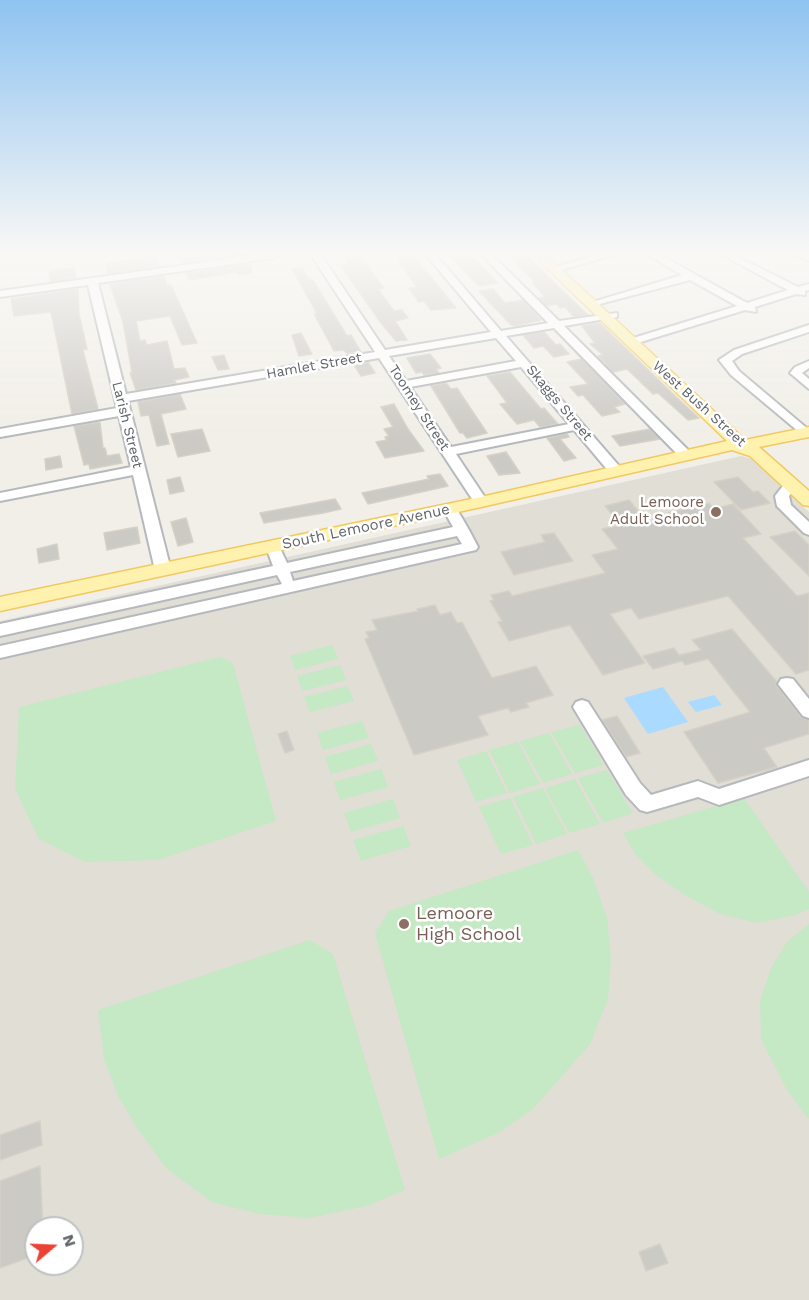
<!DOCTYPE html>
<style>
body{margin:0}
#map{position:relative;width:809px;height:1300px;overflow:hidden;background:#f1efe8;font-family:"Work Sans",sans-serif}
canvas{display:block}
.north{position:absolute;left:24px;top:1216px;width:60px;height:60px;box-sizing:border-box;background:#fff;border:2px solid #bfc1c3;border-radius:50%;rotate:71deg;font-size:16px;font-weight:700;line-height:24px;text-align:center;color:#5f6368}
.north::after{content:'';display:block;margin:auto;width:21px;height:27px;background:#ea4335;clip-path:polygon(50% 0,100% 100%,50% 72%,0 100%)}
</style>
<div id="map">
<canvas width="809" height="1300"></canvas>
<div class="north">N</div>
</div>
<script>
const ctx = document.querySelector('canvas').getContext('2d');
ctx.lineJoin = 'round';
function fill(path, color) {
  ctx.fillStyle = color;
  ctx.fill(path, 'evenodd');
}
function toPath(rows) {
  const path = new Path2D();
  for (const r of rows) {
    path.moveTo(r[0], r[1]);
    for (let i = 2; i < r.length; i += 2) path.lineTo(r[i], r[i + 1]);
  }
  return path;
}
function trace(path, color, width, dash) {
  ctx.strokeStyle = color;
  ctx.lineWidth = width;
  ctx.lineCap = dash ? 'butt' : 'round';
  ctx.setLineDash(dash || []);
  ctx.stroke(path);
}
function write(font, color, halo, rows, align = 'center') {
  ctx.font = font + ' "Work Sans",sans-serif';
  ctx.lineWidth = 5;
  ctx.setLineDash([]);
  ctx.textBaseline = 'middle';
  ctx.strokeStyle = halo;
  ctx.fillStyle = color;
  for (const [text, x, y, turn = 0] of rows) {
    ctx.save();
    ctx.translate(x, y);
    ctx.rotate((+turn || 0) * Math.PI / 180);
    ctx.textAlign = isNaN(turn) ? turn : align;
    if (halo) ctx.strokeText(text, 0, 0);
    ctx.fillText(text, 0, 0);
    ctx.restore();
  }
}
const education = toPath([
 [741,456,752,459,809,512,809,1300,0,1300,0,621],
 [36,1228,72,1228,72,1264,36,1264]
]);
const green = toPath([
 [332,645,338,659,295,670,290,656],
 [220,657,233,663,276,821,158,860,85,862,39,839,15,789,19,707],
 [340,665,346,680,302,691,297,676],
 [348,686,354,701,310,712,304,697],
 [362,721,369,738,323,750,317,733],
 [580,725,604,765,575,773,551,732],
 [549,733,572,774,543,783,520,741],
 [518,742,540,784,510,793,489,750],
 [371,744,378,761,331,774,325,757],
 [486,751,507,793,476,802,457,760],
 [381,769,388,787,340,800,334,782],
 [607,770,633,813,603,823,578,778],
 [575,779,600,824,569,833,545,788],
 [543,788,567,834,536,844,513,797],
 [510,798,533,845,501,854,479,807],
 [744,798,809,892,809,909,796,915,757,923,720,914,685,895,656,875,636,855,623,833],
 [393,799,400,818,351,832,344,813],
 [403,826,411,846,361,861,353,840],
 [578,850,593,878,607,918,611,958,608,999,590,1044,534,1108,500,1132,439,1159,375,933,389,911],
 [809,924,809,1118,808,1119,786,1088,761,1039,760,1001,771,968,787,942],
 [310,940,333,954,405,1190,366,1206,310,1218,259,1214,212,1202,167,1169,139,1131,118,1096,104,1059,98,1010]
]);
const water = toPath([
 [663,687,688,722,648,734,624,698],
 [714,695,722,705,696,712,688,702]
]);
const building = toPath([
 [178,255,241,255,182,263,178,255],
 [345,255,359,255,384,288,378,289,394,311,402,310,408,318,395,321,407,340,396,341,381,323,341,266,348,265,345,255],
 [394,255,413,255,456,308,431,310,424,301,419,302,409,288,417,287,394,255],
 [449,255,471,255,498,283,479,286,449,255],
 [508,255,526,255,588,315,574,317,565,307,560,308,557,304,547,306,539,298,545,297,532,282,534,281,508,255],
 [156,257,160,266,108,274,106,263,156,257],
 [251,264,252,273,239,275,237,272,189,280,186,273,251,264],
 [74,268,76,278,51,282,49,271,74,268],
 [302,268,309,280,313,280,344,331,347,336,351,335,361,352,348,354,343,350,334,351,314,314,317,314,310,301,292,269,302,268],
 [164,276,167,285,171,285,197,343,182,345,170,316,136,321,140,341,145,340,147,345,167,341,174,369,185,368,189,377,174,380,176,383,136,390,130,373,132,373,123,322,110,284,164,276],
 [78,289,79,314,87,349,83,350,98,409,72,414,51,312,14,316,11,299,78,289],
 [493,289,505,303,523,300,541,320,515,326,510,324,479,291,493,289],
 [600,323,672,393,699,418,688,420,658,393,653,394,627,369,613,372,598,356,603,355,590,344,595,343,582,326,600,323],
 [544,332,556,345,560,344,569,354,554,357,543,346,534,348,523,335,544,332],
 [301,333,312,354,299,356,292,335,301,333],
 [430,354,441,368,436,369,439,373,424,375,422,372,416,373,407,358,430,354],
 [224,355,229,369,218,370,212,357,224,355],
 [582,359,625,404,614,407,620,412,602,416,583,395,578,396,570,387,588,384,567,362,582,359],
 [368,362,375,373,361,376,354,365,368,362],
 [510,372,541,409,544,408,558,424,540,427,534,420,517,424,500,404,507,403,487,376,510,372],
 [446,383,451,389,457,388,487,433,467,438,463,433,460,433,431,386,446,383],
 [180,394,186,409,161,414,169,444,157,446,149,415,141,416,138,402,180,394],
 [394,404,408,429,424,451,385,458,376,442,387,440,385,437,389,436,384,429,393,427,381,407,394,404],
 [100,422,103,448,105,448,107,456,119,454,122,463,90,469,89,464,84,465,74,426,100,422],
 [202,429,210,451,178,457,171,434,202,429],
 [650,429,660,439,620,446,612,436,650,429],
 [567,434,569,437,560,439,576,458,564,461,547,438,567,434],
 [506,452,520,473,499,475,487,456,506,452],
 [60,456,62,467,46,470,45,459,60,456],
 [440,474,448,486,368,504,362,493,429,479,427,476,440,474],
 [180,477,184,491,170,494,167,480,180,477],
 [738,477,753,492,758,491,770,503,741,510,714,482,738,477],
 [335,499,341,509,323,513,264,523,260,513,335,499],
 [629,500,649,524,673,518,668,513,709,503,714,509,733,504,761,534,743,538,797,596,809,593,809,670,796,674,728,596,639,619,631,608,610,614,645,663,603,675,570,625,509,641,498,622,502,621,490,601,494,600,491,595,509,591,512,596,605,573,592,555,618,549,602,529,621,525,605,506,629,500],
 [186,518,193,542,178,546,171,522,186,518],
 [137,527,140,543,107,550,104,533,137,527],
 [795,531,809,545,809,576,770,537,795,531],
 [554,533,573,561,514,575,501,552,545,542,541,535,554,533],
 [57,544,59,559,39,563,37,549,57,544],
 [435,605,440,615,451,612,457,623,462,622,492,678,536,666,553,695,526,703,529,707,511,712,508,708,478,716,488,735,414,755,365,639,369,638,366,632,377,630,372,620,418,611,417,609,435,605],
 [732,629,777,682,776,685,801,717,809,720,809,734,764,748,777,767,718,783,684,732,750,712,708,659,685,665,682,661,653,669,643,656,674,648,679,655,701,650,692,640,732,629],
 [617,716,640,753,626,757,602,720,617,716],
 [287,731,294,750,285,753,278,734,287,731],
 [40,1121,42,1145,0,1160,0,1135,40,1121],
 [40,1166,43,1228,36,1228,36,1255,0,1268,0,1181,40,1166],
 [660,1244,668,1263,646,1271,639,1252,660,1244]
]);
const minor = toPath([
 [256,255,280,255,275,258,98,283,126,394,375,352,311,255,321,255,385,350,491,332,426,255,436,255,501,331,548,323,482,255,492,255,559,321,617,313,617,317,564,326,693,455,691,458,681,458,554,328,506,336,620,467,620,473,610,473,574,430,456,454,488,502,486,505,476,505,379,358,128,401,171,570,168,574,158,574,155,570,133,475,0,501,0,493,131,467,119,416,0,437,0,429,117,408,88,285,0,297,0,291,256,255],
 [496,338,516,361,406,381,389,356,496,338],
 [521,367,569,424,451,447,410,387,521,367],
 [598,255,613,255,554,272,549,269,598,255],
 [648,255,660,255,747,303,788,290,722,255,734,255,798,287,809,284,809,290,805,291,805,295,796,294,755,307,756,312,745,310,631,345,625,342,627,340,737,306,690,280,596,305,596,301,682,275,648,255],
 [797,255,809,255,809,261,799,257,797,255],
 [809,325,809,332,742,354,732,361,739,371,809,430,809,436,805,437,731,375,719,360,734,350,809,325],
 [809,361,809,368,802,373,809,379,809,389,790,373,795,367,809,361],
 [791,481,798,485,789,496,791,505,809,522,809,535,804,533,777,506,775,496,786,482,791,481],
 [450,505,455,506,469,530,478,547,476,550,0,658,0,646,282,584,277,575,0,636,0,624,273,566,266,547,273,542,278,544,287,563,453,527,443,509,450,505],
 [457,536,462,544,293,581,290,572,457,536],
 [787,678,793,679,809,699,809,718,803,716,778,684,781,679,787,678],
 [582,700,588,702,640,783,651,795,698,781,719,789,809,760,809,776,719,805,698,797,647,812,640,810,626,795,576,712,573,707,576,702,582,700]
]);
const major = toPath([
 [533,255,546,255,745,440,809,427,809,437,759,447,809,491,809,506,803,505,750,456,732,450,481,507,0,611,0,597,481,497,727,441,533,255]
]);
const markers = [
 [716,512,6,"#8d6e63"],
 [404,924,6,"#8d6e63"]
];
const farStreetnames = [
 ["Hamlet Street",314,366,-10],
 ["Skaggs Street",559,403,50],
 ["West Bush Street",699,404,42],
 ["Toomey Street",419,408,57],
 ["Larish Street",127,425,76]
];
const educationNames = [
 ["Lemoore",704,503],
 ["Adult School",704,520]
];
const streetNames = [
 ["South Lemoore Avenue",366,527,-12]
];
const nearEducationnames = [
 ["Lemoore",416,914],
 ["High School",416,935]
];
fill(education, '#e1ded6');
fill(green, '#c5e8c5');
fill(water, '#aadaff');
fill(building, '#cccac5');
trace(building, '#d6d1c6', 1.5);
trace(minor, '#b5b8bc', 4);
trace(major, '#f2c960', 3);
fill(minor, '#fff');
fill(major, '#fff2af');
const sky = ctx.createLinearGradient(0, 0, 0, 437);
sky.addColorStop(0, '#8fc3f1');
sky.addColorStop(0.58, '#f9f8f5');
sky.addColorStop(1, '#f9f8f500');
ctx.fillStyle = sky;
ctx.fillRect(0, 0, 809, 437);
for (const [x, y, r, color] of markers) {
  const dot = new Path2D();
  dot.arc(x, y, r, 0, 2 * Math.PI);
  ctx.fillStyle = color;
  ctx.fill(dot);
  trace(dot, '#fff', 2);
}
write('14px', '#5f6368', '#fff', farStreetnames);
write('15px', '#785e54', '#fff', educationNames, 'right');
write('15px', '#5f6368', '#fff', streetNames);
write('18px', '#785e54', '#fff', nearEducationnames, 'left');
</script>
